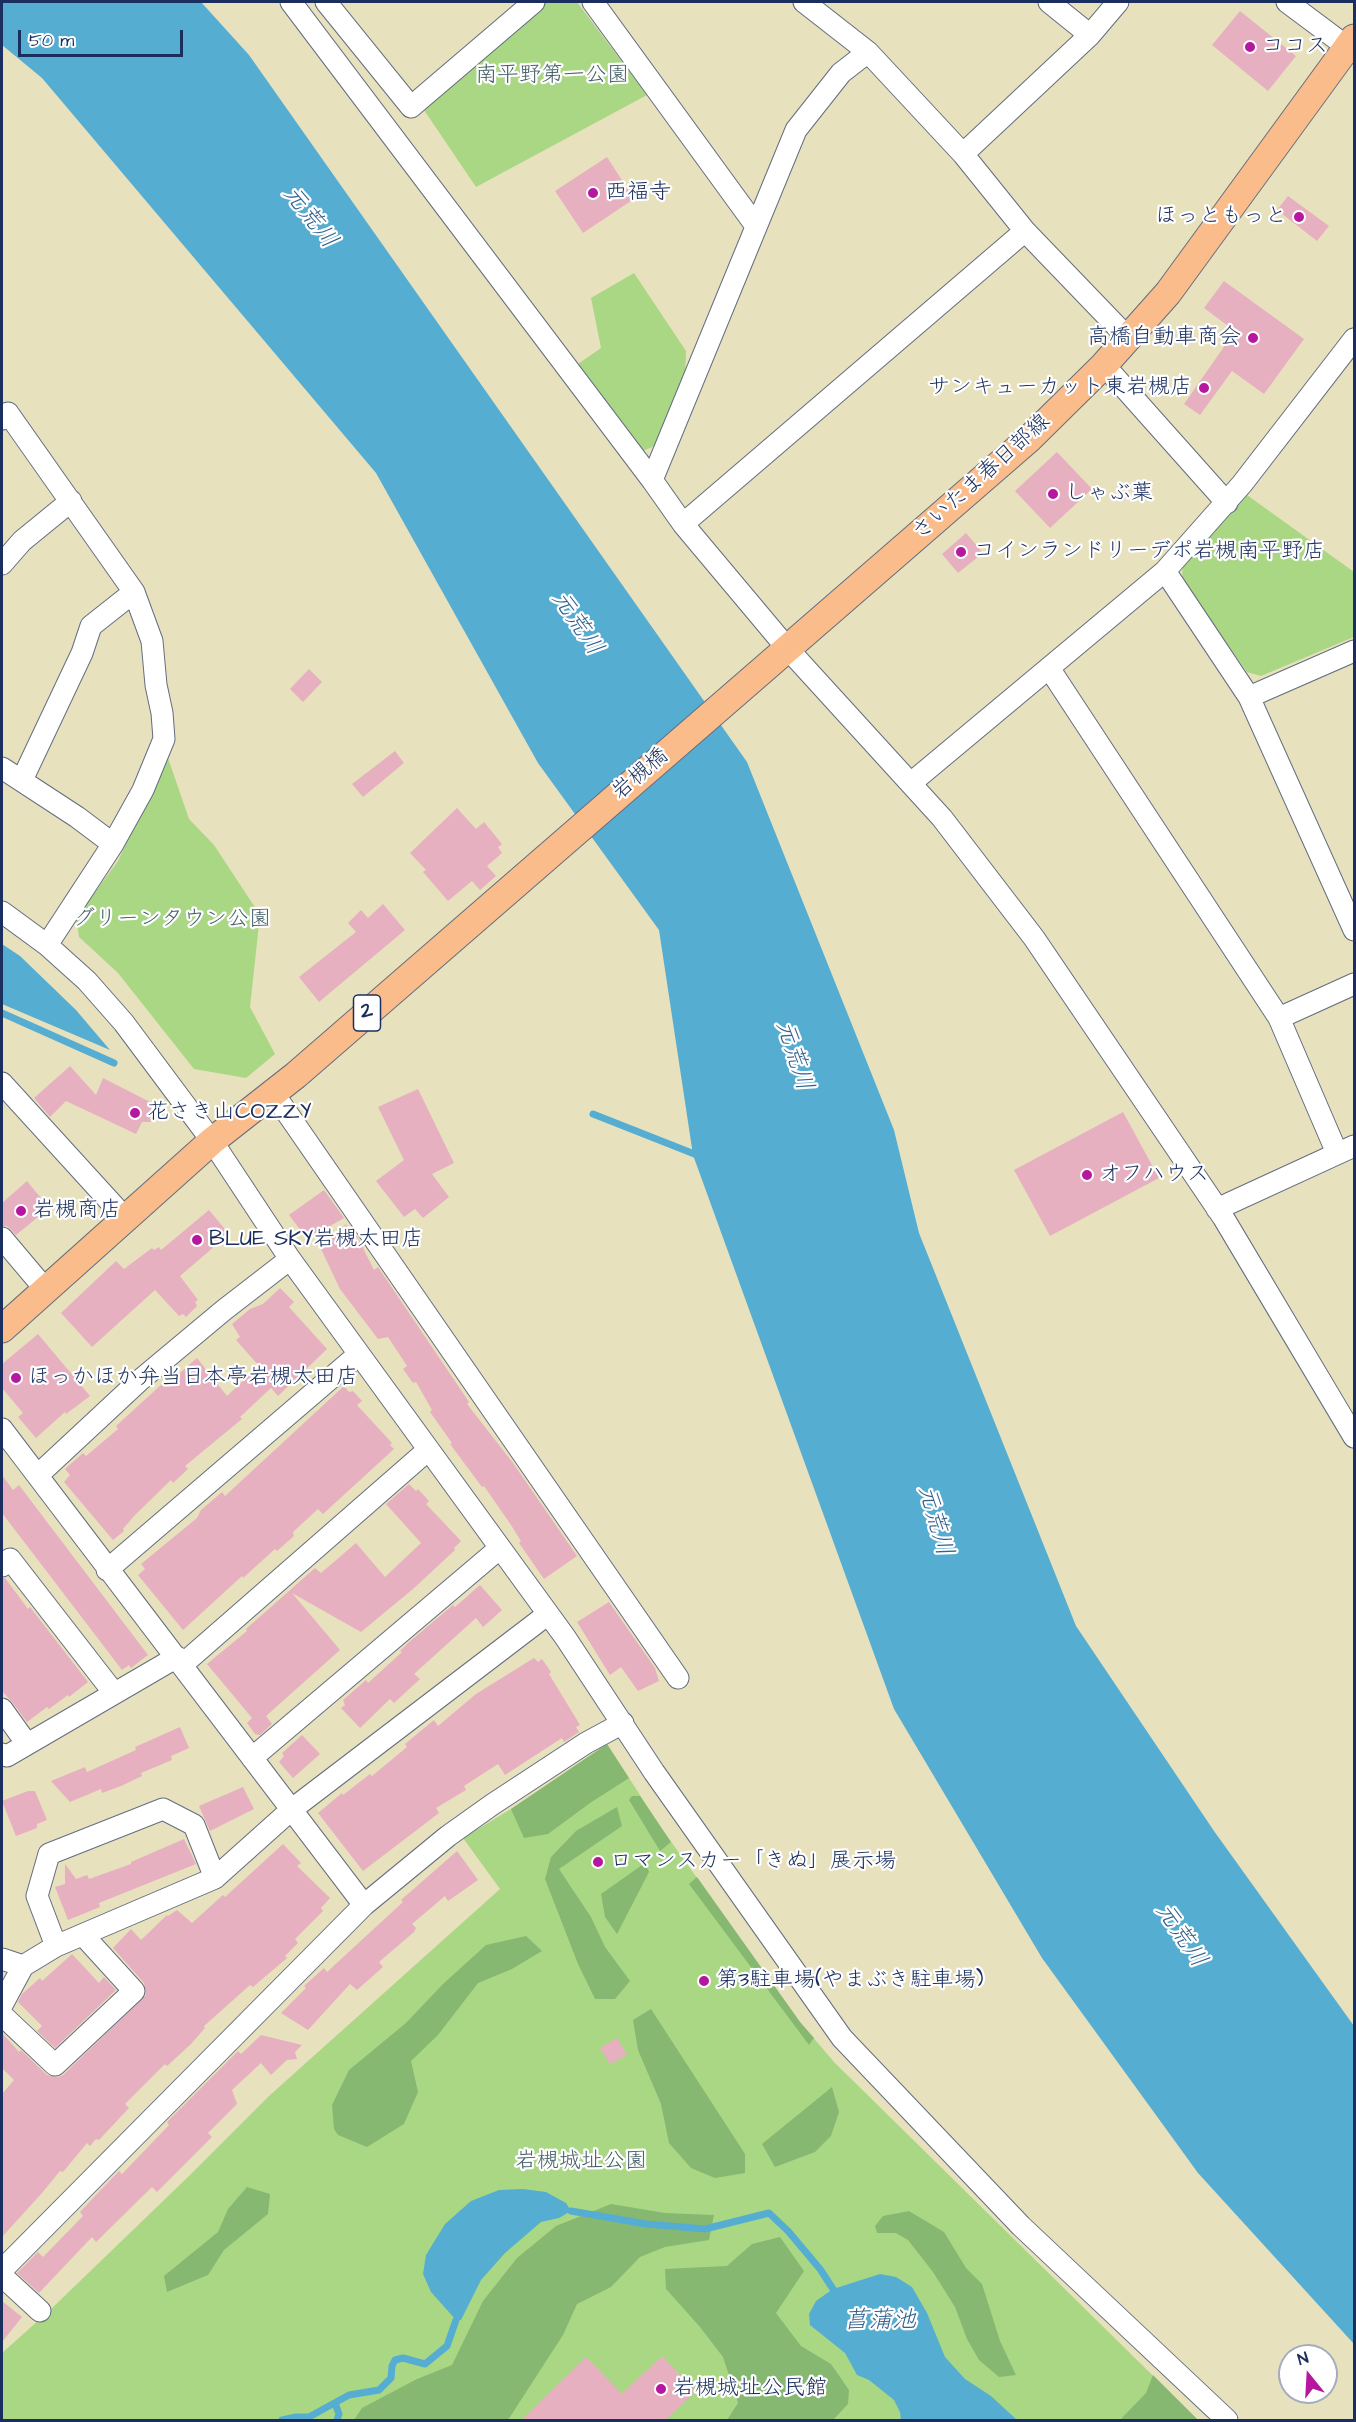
<!DOCTYPE html>
<meta charset="utf-8">
<style>
body{margin:0}
#map{position:relative;width:1356px;height:2422px;overflow:hidden;background:#e8e1bd;font-family:"Architects Daughter",sans-serif}
canvas{display:block}
.frame{position:absolute;inset:0;border:3px solid #1b2f5e;pointer-events:none}
.north{position:absolute;left:1278px;top:2344px;width:60px;height:60px;box-sizing:border-box;background:#fff;border:2px solid #a4acbf;border-radius:50%;rotate:342deg;font-size:16px;font-weight:700;line-height:24px;text-align:center;color:#1b2f5e}
.north::after{content:'';display:block;margin:auto;width:21px;height:27px;background:#b5179e;clip-path:polygon(50% 0,100% 100%,50% 72%,0 100%)}
.scale{position:absolute;left:18px;top:30px;width:165px;height:27px;box-sizing:border-box;border:3px solid #1b2f5e;border-top:0;padding-left:8px;font-size:18px;line-height:21px;white-space:nowrap;color:#1b2f5e;-webkit-text-stroke:4px #fff;paint-order:stroke}
</style>
<div id="map">
<canvas width="1356" height="2422"></canvas>
<div class="frame"></div>
<div class="north">N</div>
<div class="scale">50 m</div>
</div>
<script>
const ctx = document.querySelector('canvas').getContext('2d');
ctx.lineJoin = 'round';
function fill(path, color) {
  ctx.fillStyle = color;
  ctx.fill(path, 'evenodd');
}
function toPath(rows) {
  const path = new Path2D();
  for (const r of rows) {
    path.moveTo(r[0], r[1]);
    for (let i = 2; i < r.length; i += 2) path.lineTo(r[i], r[i + 1]);
  }
  return path;
}
function trace(path, color, width, dash) {
  ctx.strokeStyle = color;
  ctx.lineWidth = width;
  ctx.lineCap = dash ? 'butt' : 'round';
  ctx.setLineDash(dash || []);
  ctx.stroke(path);
}
function write(font, color, halo, rows, align = 'center') {
  ctx.font = font + ' "Architects Daughter","Klee One",sans-serif';
  ctx.lineWidth = 4.5;
  ctx.setLineDash([]);
  ctx.textBaseline = 'middle';
  ctx.strokeStyle = halo;
  ctx.fillStyle = color;
  for (const [text, x, y, turn = 0] of rows) {
    ctx.save();
    ctx.translate(x, y);
    ctx.rotate((+turn || 0) * Math.PI / 180);
    ctx.textAlign = isNaN(turn) ? turn : align;
    if (halo) ctx.strokeText(text, 0, 0);
    ctx.fillText(text, 0, 0);
    ctx.restore();
  }
}
const green = toPath([
 [546,2,577,2,647,95,476,187,422,107],
 [634,273,686,351,685,382,655,446,640,452,578,364,601,348,591,298],
 [1247,495,1354,572,1354,637,1261,676,1247,672,1182,579,1183,558],
 [167,755,189,819,214,845,260,915,250,1007,275,1054,246,1078,194,1069,118,973,79,937,76,918,118,861],
 [607,1744,662,1829,800,2022,834,2062,1198,2420,2,2420,2,2353,50,2310,189,2176,269,2096,500,1889,463,1838,511,1809]
]);
const forest = toPath([
 [607,1744,629,1778,590,1803,548,1834,524,1838,511,1809],
 [632,1796,640,1796,671,1842,660,1851,629,1800],
 [617,1807,622,1826,559,1869,591,1917,605,1947,630,1981,615,1999,595,1999,578,1964,545,1879,551,1857,576,1831],
 [645,1863,649,1872,617,1934,605,1917,601,1894],
 [697,1877,800,2022,814,2038,809,2045,689,1884],
 [526,1936,542,1951,512,1969,478,1983,438,2035,411,2061,418,2092,404,2124,367,2147,338,2135,334,2129,332,2105,349,2070,406,2023,442,1985,486,1945],
 [651,2009,745,2154,745,2173,715,2178,691,2168,669,2143,661,2104,638,2050,633,2020],
 [832,2087,839,2112,831,2136,815,2152,775,2167,762,2144],
 [247,2187,270,2194,268,2214,224,2250,208,2275,167,2292,164,2276,218,2232,228,2209],
 [611,2204,665,2213,714,2215,709,2240,665,2247,640,2257,611,2287,577,2304,563,2335,508,2420,354,2420,362,2408,417,2379,452,2365,483,2301,517,2258,556,2226],
 [909,2211,944,2232,966,2268,982,2284,1000,2341,1016,2375,999,2377,979,2360,967,2339,955,2307,933,2272,908,2240,896,2233,877,2233,875,2226,883,2216],
 [780,2237,804,2271,776,2313,801,2346,831,2364,849,2390,848,2404,833,2420,727,2420,738,2403,723,2357,700,2327,666,2289,665,2269,727,2266,752,2244],
 [1153,2375,1198,2420,1120,2420,1146,2393]
]);
const water = toPath([
 [2,2,201,2,249,55,747,762,894,1130,919,1233,1076,1626,1214,1831,1354,2026,1354,2344,1198,2173,1042,1958,894,1709,693,1155,659,930,538,763,376,473,42,78,2,45],
 [2,944,20,956,76,1010,110,1050,2,1004],
 [523,2189,546,2192,566,2203,571,2211,559,2218,541,2222,505,2253,481,2280,461,2320,456,2320,431,2292,423,2274,426,2255,445,2224,471,2201,499,2190],
 [880,2274,896,2277,912,2287,927,2313,945,2357,965,2379,991,2396,1017,2420,901,2420,900,2412,894,2400,869,2380,857,2375,845,2353,810,2325,809,2314,816,2301,833,2289]
]);
const stream = toPath([
 [2,1013,114,1063],
 [593,1114,702,1157],
 [571,2211,646,2224,705,2229,769,2213,788,2231,820,2269,833,2289],
 [335,2403,339,2414,337,2420],
 [282,2420,296,2417,309,2417,349,2395,379,2390,391,2378,392,2366,395,2360,403,2358,425,2364,447,2346,456,2320]
]);
const building = toPath([
 [1240,11,1296,56,1268,91,1212,45],
 [607,157,634,199,583,233,555,191],
 [1288,196,1329,226,1317,241,1277,210],
 [1224,281,1304,339,1264,394,1232,371,1200,415,1184,404,1235,331,1204,308],
 [1057,452,1092,489,1050,528,1015,491],
 [966,533,983,553,958,573,942,554],
 [309,669,322,682,303,702,290,689],
 [395,751,404,763,363,797,352,784],
 [457,808,476,829,484,822,502,844,498,847,502,853,487,866,496,876,480,890,472,881,448,901,423,872,426,870,410,853],
 [383,904,405,930,319,1002,299,977,356,932,348,923,361,910,368,918],
 [70,1066,96,1095,103,1078,150,1102,148,1104,153,1111,151,1122,142,1122,136,1134,66,1101,50,1117,34,1098],
 [418,1089,454,1163,432,1174,449,1197,423,1218,415,1209,404,1217,376,1181,404,1160,378,1107],
 [1123,1112,1159,1178,1050,1236,1014,1170],
 [27,1181,49,1208,16,1235,7,1226,2,1226,2,1203],
 [324,1190,344,1218,307,1239,289,1215],
 [209,1210,229,1234,180,1276,198,1300,195,1302,197,1306,186,1317,183,1314,179,1316,155,1290,92,1347,61,1313,116,1261,124,1269,152,1248,154,1250,159,1247,161,1250],
 [346,1224,350,1235,355,1233,359,1240,374,1270,378,1267,469,1402,467,1404,513,1463,577,1556,544,1579,519,1543,521,1541,511,1525,484,1486,482,1487,450,1444,452,1443,430,1412,432,1410,416,1382,413,1383,403,1369,407,1366,388,1337,378,1339,340,1289,321,1249],
 [280,1288,294,1302,289,1307,327,1349,278,1396,271,1388,240,1417,242,1419,185,1466,188,1469,173,1483,171,1480,134,1516,123,1529,124,1531,113,1540,64,1482,70,1475,65,1469,83,1453,86,1456,118,1429,116,1426,162,1384,164,1387,197,1358,227,1396,259,1366,236,1340,240,1337,232,1324,250,1309,263,1304],
 [38,1334,90,1396,66,1414,65,1412,36,1438,18,1417,23,1413,2,1388,2,1364],
 [344,1386,349,1392,353,1391,362,1401,357,1405,392,1443,390,1445,394,1449,323,1514,318,1509,293,1532,294,1536,277,1551,275,1549,243,1578,242,1576,183,1630,138,1575,145,1569,141,1564,197,1518,201,1510,222,1492,225,1496],
 [2,1475,13,1490,19,1485,148,1655,131,1668,129,1665,122,1670,2,1513],
 [409,1484,416,1491,418,1489,429,1501,426,1504,461,1541,454,1548,455,1550,413,1589,361,1632,292,1593,340,1650,266,1716,272,1724,260,1735,255,1734,247,1723,252,1718,207,1664,247,1631,246,1629,315,1568,321,1573,356,1543,385,1577,421,1543,386,1504],
 [2,1578,5,1578,28,1609,30,1607,88,1682,69,1697,68,1695,49,1709,47,1707,27,1722,12,1702,2,1691],
 [480,1585,502,1610,483,1627,476,1618,414,1674,420,1679,394,1703,390,1699,360,1728,341,1708,345,1705,343,1700,366,1680,368,1683,402,1652,400,1651,409,1642,453,1605,455,1607],
 [609,1602,655,1668,659,1681,638,1691,621,1667,610,1675,577,1622],
 [534,1658,538,1662,542,1659,551,1672,549,1674,580,1725,576,1727,579,1732,564,1742,562,1738,505,1775,498,1764,464,1786,466,1790,436,1808,439,1813,363,1871,318,1813,342,1793,343,1795,370,1774,372,1776,407,1747,405,1744,434,1720,438,1726,476,1694],
 [180,1727,189,1748,171,1756,172,1760,141,1773,142,1776,121,1786,102,1793,101,1789,70,1802,51,1781,85,1767,87,1772,136,1750,135,1747],
 [302,1735,320,1754,293,1778,279,1762,284,1756,282,1753],
 [243,1787,254,1809,210,1831,199,1806],
 [28,1791,35,1791,47,1820,37,1824,37,1828,16,1836,2,1801],
 [184,1839,196,1864,99,1903,100,1907,68,1920,55,1887,65,1884,65,1864,76,1879,87,1875,89,1879,131,1864,131,1862],
 [283,1844,301,1863,297,1866,330,1898,321,1908,323,1911,295,1939,298,1943,285,1956,287,1958,253,1987,250,1985,204,2026,205,2028,191,2044,167,2066,165,2064,125,2104,129,2108,99,2140,96,2139,90,2146,87,2143,63,2172,60,2171,42,2193,2,2237,2,2094,14,2080,2,2068,2,2033,19,2052,21,2050,47,2075,58,2077,63,2075,146,1995,144,1983,113,1948,131,1929,141,1940,167,1915,168,1916,177,1910,192,1923,223,1895,225,1897],
 [457,1851,478,1880,448,1901,445,1896,412,1924,416,1928,414,1932,379,1962,383,1967,357,1990,350,1984,308,2030,281,2013,306,1988,304,1986,324,1968,327,1972,403,1902,401,1900],
 [72,1954,99,1983,104,1977,116,1990,55,2048,37,2031,42,2026,18,2002,22,1994,40,1978,42,1981],
 [261,2035,302,2045,295,2052,297,2059,287,2060,271,2075,261,2063,232,2090,237,2104,208,2133,212,2137,157,2192,152,2187,96,2242,92,2237,39,2293,17,2273,38,2252,43,2257,83,2216,80,2212,95,2196,119,2171,122,2174,169,2125,167,2122,238,2051,241,2054],
 [617,2038,627,2055,610,2064,600,2048],
 [2,2301,22,2317,2,2342],
 [662,2356,696,2391,665,2421,521,2421,586,2357,622,2394]
]);
const minor = toPath([
 [291,2,652,480,683,524,787,648,942,818,1034,938,1223,1217,1354,1437],
 [326,2,411,107,534,2],
 [593,2,756,226],
 [804,2,868,52,963,154,1025,231,1127,337],
 [1049,2,1090,35],
 [1287,2,1354,52],
 [963,154,1090,35,1118,2],
 [1104,365,1227,503],
 [2,419,8,413,134,592,152,641,156,685,162,713,164,739,143,790,113,844,47,945],
 [652,480,796,130,841,73,868,52],
 [683,524,1025,231],
 [2,564,22,541,71,501],
 [1165,571,1249,697,1354,930],
 [1049,668,1279,1018,1337,1153],
 [1249,697,1354,651],
 [2,768,77,817,113,844],
 [22,780,82,653,91,626,134,592],
 [911,783,1165,571,1242,484,1354,339],
 [2,912,47,945,87,981,124,1023,212,1141,290,1259,565,1637,654,1772,842,2038,1021,2226,1227,2420],
 [1279,1018,1354,984],
 [2,1083,125,1218],
 [274,1094,678,1678],
 [1217,1209,1354,1146],
 [2,1238,45,1289],
 [2,1429,364,1905],
 [38,1475,139,1381,224,1310,290,1259],
 [2,1566,10,1559,114,1693],
 [107,1570,359,1354],
 [183,1664,428,1450],
 [2,1709,27,1744],
 [2,1754,7,1756,177,1657],
 [252,1758,500,1548],
 [56,1946,37,1896,49,1854,163,1809,194,1825,215,1878],
 [2,1959,23,1966],
 [2,2005,23,1966,56,1946,215,1878,291,1810,548,1614],
 [2,2015,55,2065,134,1991,83,1935],
 [2,2270,364,1905,448,1836,493,1804,586,1743,623,1723],
 [2,2276,40,2311]
]);
const major = toPath([
 [2,1329,212,1141,296,1075,1030,438,1104,365,1168,293,1354,38]
]);
const markers = [
 [1250,47,6,"#b5179e"],
 [593,193,6,"#b5179e"],
 [1299,217,6,"#b5179e"],
 [1253,338,6,"#b5179e"],
 [1204,388,6,"#b5179e"],
 [1053,494,6,"#b5179e"],
 [961,552,6,"#b5179e"],
 [135,1113,6,"#b5179e"],
 [1087,1175,6,"#b5179e"],
 [21,1211,6,"#b5179e"],
 [197,1240,6,"#b5179e"],
 [16,1378,6,"#b5179e"],
 [598,1862,6,"#b5179e"],
 [704,1981,6,"#b5179e"],
 [661,2389,6,"#b5179e"]
];
const shields = [
 [367,1013,27]
];
const shieldNames = [
 ["2",367,1013]
];
const poiNames = [
 ["ココス",1262,47],
 ["西福寺",605,193],
 ["ほっともっと",1287,217,"right"],
 ["高橋自動車商会",1241,338,"right"],
 ["サンキューカット東岩槻店",1192,388,"right"],
 ["しゃぶ葉",1065,494],
 ["コインランドリーデポ岩槻南平野店",973,552],
 ["花さき山COZZY",147,1113],
 ["オフハウス",1099,1175],
 ["岩槻商店",33,1211],
 ["BLUE SKY岩槻太田店",209,1240],
 ["ほっかほか弁当日本亭岩槻太田店",28,1378],
 ["ロマンスカー「きぬ」展示場",610,1862],
 ["第3駐車場(やまぶき駐車場)",716,1981],
 ["岩槻城址公民館",673,2389]
];
const parkNames = [
 ["南平野第一公園",552,76],
 ["グリーンタウン公園",172,920],
 ["岩槻城址公園",581,2162]
];
const streetNames = [
 ["さいたま春日部線",982,478,-42],
 ["岩槻橋",641,775,-41]
];
const waterNames = [
 ["元荒川",309,218,52],
 ["元荒川",576,624,56],
 ["元荒川",793,1056,72],
 ["元荒川",934,1521,74],
 ["元荒川",1180,1936,56],
 ["菖蒲池",880,2322]
];
fill(green, '#aad784');
fill(forest, '#87b872');
fill(water, '#56add2');
trace(stream, '#56add2', 7);
fill(building, '#e6b0c1');
trace(minor, '#636d7f', 23);
trace(major, '#636d7f', 29);
trace(minor, '#fff', 21);
trace(major, '#f9bc8a', 27);
for (const [x, y, r, color] of markers) {
  const dot = new Path2D();
  dot.arc(x, y, r, 0, 2 * Math.PI);
  ctx.fillStyle = color;
  ctx.fill(dot);
  trace(dot, '#fff', 2);
}
for (const [x, y, w] of shields) {
  const box = new Path2D();
  box.roundRect(x - w / 2, y - 18, w, 36, 4.5);
  ctx.fillStyle = '#fff';
  ctx.fill(box);
  trace(box, '#1b2f5e', 1.5);
}
write('bold 21px', '#1b2f5e', null, shieldNames);
write('22px', '#1b2f5e', '#fff', poiNames, 'left');
write('22px', '#466169', '#fff', parkNames);
write('22px', '#1b2f5e', '#fff', streetNames);
write('italic 24px', '#33618c', '#fff', waterNames);
</script>
